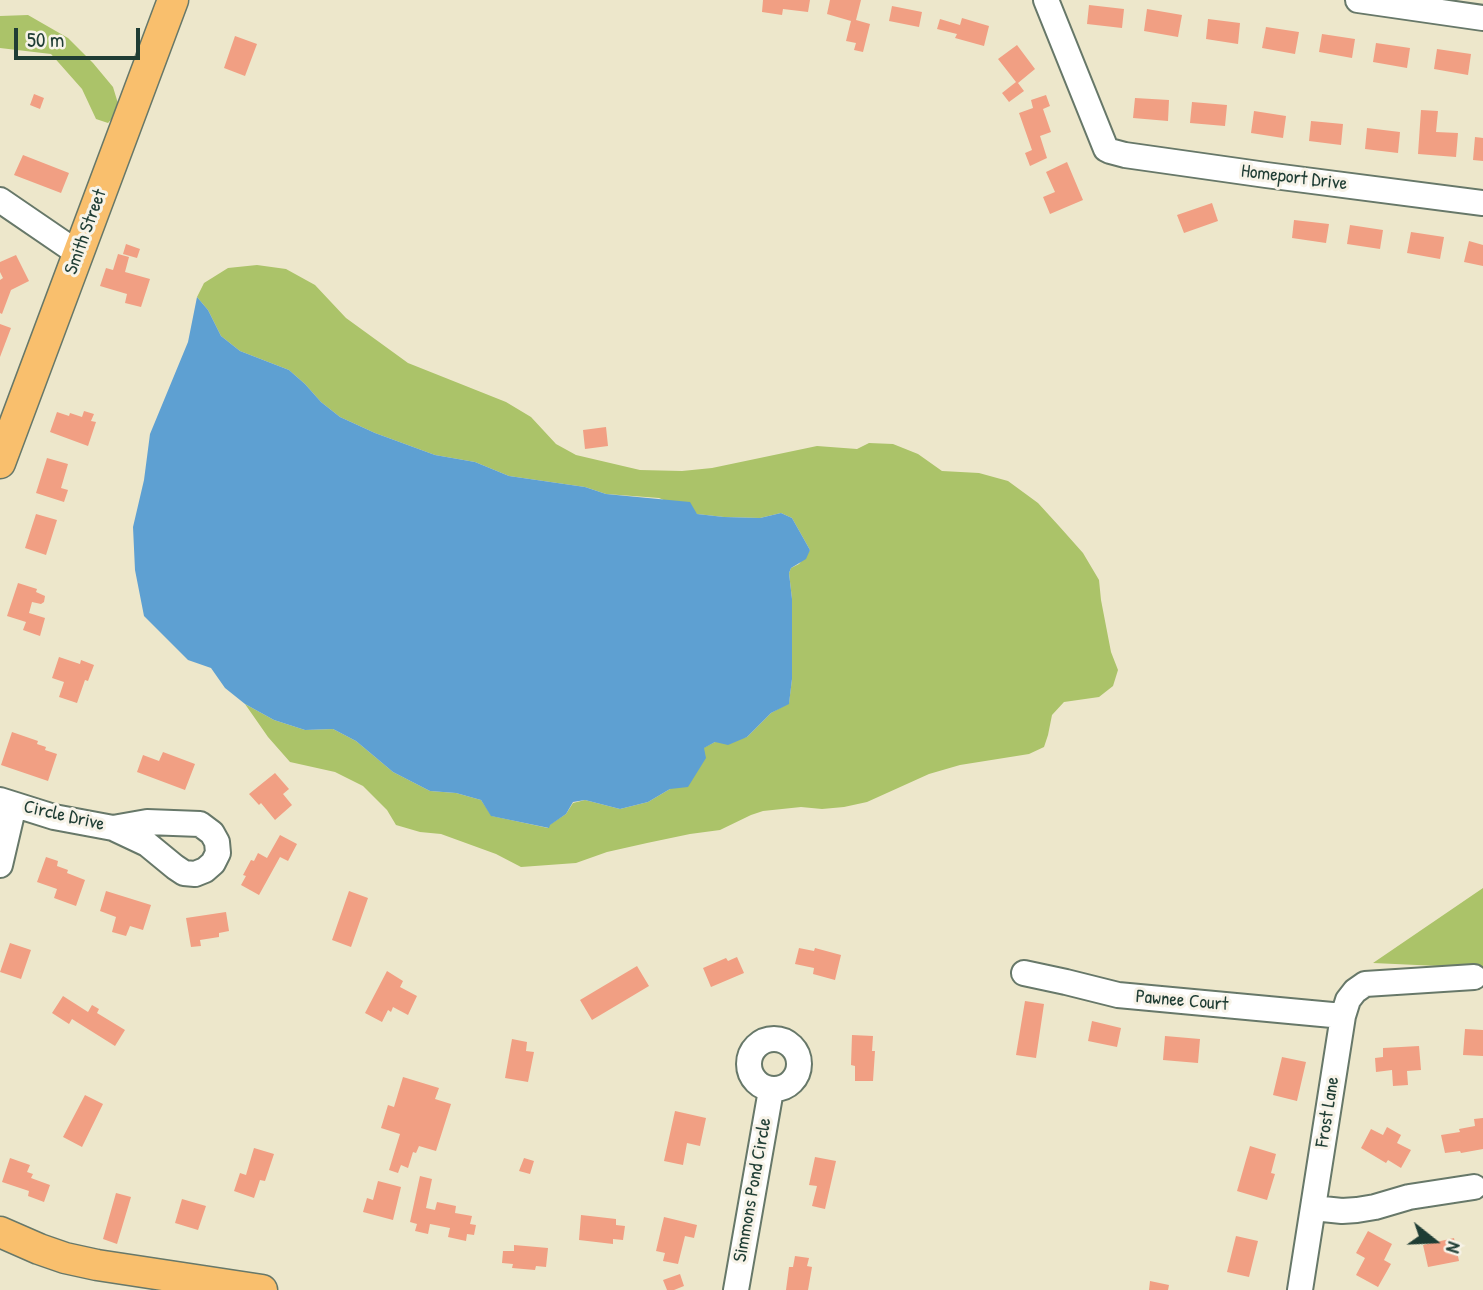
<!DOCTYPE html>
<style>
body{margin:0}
#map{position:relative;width:1483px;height:1290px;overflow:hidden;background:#ede7cb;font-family:"Patrick Hand",sans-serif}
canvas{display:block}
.north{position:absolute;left:1399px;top:1206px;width:70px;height:70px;-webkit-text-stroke:5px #f7f3e8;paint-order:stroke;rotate:108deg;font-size:19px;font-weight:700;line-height:28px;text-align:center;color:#1f3d34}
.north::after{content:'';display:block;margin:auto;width:24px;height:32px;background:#1f3d34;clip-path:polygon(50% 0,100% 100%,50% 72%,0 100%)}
.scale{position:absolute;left:14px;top:28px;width:126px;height:32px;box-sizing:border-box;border:4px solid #1f3d34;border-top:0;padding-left:9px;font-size:21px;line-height:24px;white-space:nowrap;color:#1f3d34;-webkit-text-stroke:5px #f7f3e8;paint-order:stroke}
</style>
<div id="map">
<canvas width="1483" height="1290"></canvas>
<div class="north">N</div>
<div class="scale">50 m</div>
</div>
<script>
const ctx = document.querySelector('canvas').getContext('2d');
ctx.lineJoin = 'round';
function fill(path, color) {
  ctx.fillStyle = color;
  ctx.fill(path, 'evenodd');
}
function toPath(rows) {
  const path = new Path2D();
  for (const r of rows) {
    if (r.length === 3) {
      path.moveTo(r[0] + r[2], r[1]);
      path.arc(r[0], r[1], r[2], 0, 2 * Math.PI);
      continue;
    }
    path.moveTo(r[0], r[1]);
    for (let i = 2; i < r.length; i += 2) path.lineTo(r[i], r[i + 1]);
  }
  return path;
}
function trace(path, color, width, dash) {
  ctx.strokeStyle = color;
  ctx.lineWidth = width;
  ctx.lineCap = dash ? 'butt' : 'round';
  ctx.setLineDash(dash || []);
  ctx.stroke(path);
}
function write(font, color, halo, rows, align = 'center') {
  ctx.font = font + ' "Patrick Hand",sans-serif';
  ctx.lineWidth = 6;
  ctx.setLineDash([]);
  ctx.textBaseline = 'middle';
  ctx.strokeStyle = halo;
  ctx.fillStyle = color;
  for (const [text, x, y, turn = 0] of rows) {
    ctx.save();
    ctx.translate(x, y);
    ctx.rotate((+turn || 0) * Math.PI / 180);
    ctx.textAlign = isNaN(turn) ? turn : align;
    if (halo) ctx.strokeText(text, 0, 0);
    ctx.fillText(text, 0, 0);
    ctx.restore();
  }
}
const green = toPath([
 [28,15,68,38,93,63,113,87,120,110,108,123,96,119,82,89,51,54,0,48,0,16],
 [257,265,286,269,315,285,346,318,408,363,506,402,531,417,556,444,576,455,640,470,682,471,712,468,817,446,857,449,869,443,893,444,918,454,942,471,979,473,1008,481,1038,503,1059,526,1083,553,1099,580,1101,600,1111,652,1118,670,1113,686,1099,697,1064,702,1052,715,1048,735,1044,747,1029,754,960,765,929,774,867,802,844,807,822,809,801,807,763,811,751,815,720,830,690,834,647,843,607,852,576,863,521,867,496,854,441,834,420,832,396,825,387,810,363,786,335,772,290,762,268,737,245,704,274,720,305,730,333,729,356,741,393,772,430,791,456,793,481,800,492,816,548,828,549,825,566,814,573,803,585,800,620,809,648,802,670,789,703,748,715,742,747,737,771,713,789,703,792,679,792,599,789,573,791,568,799,564,810,550,792,518,781,513,760,518,724,517,697,514,659,498,606,494,585,487,509,476,475,462,435,455,375,433,340,417,321,402,305,384,289,370,240,351,221,336,208,310,197,297,204,283,228,268],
 [1483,888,1483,968,1373,963]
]);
const water = toPath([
 [197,297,208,310,221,336,240,351,289,370,305,384,321,402,340,417,375,433,435,455,475,462,509,476,585,487,606,494,690,502,697,514,724,517,760,518,781,513,792,518,810,550,806,559,791,568,789,573,792,599,792,679,789,704,771,713,747,737,728,745,715,742,704,748,706,758,688,787,670,789,648,802,620,809,585,800,573,802,566,814,550,825,549,828,491,816,481,800,456,793,430,791,393,772,356,741,333,729,305,730,274,720,245,704,225,688,211,668,188,660,144,616,135,570,133,527,144,480,150,434,188,342]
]);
const building = toPath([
 [763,0,810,0,808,12,783,9,782,15,762,12],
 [830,0,861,0,856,20,870,24,863,52,854,50,856,43,846,41,851,21,827,14],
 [1089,5,1124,9,1122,28,1087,24],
 [892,6,922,12,919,27,889,21],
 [1147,9,1182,15,1178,37,1144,31],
 [962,18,989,26,984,46,955,38,957,34,937,29,940,19,960,25],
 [1208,19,1240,23,1238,44,1206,39],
 [1266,27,1299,32,1295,54,1262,48],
 [1322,34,1355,39,1352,58,1319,52],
 [235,36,257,44,245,76,224,68],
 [1376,43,1410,48,1407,68,1373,62],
 [1017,45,1035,69,1018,83,1024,91,1009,102,1002,93,1016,82,998,59],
 [1437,49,1471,54,1468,75,1434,69],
 [34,94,44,98,40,109,30,105],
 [1046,95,1050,106,1043,109,1051,132,1040,136,1047,158,1030,166,1025,153,1032,150,1019,113,1033,108,1031,100],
 [1135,98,1169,100,1168,121,1133,118],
 [1192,102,1227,105,1225,126,1190,123],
 [1421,110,1438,111,1436,132,1458,133,1456,157,1418,154],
 [1254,111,1286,116,1283,138,1251,133],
 [1311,121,1343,124,1341,145,1309,141],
 [1367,128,1400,132,1398,153,1365,149],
 [1475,137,1483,138,1483,161,1473,160],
 [23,155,69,173,61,193,14,175],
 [1067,162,1083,200,1050,214,1043,197,1055,192,1046,172],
 [1212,203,1218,221,1184,233,1177,215],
 [1294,220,1329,224,1326,243,1292,238],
 [1350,225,1383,230,1380,249,1347,244],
 [1411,232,1444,237,1440,259,1407,253],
 [1469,241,1483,245,1483,266,1464,262],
 [126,244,140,249,137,258,123,254],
 [118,254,129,257,125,272,150,279,141,307,125,303,127,294,100,286,106,268,113,270],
 [16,255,29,281,11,290,2,314,0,313,0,280,3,278,0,272,0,262],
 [0,324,11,328,0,357],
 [84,411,94,414,91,421,96,422,88,446,50,432,57,412,69,416,70,413,82,417],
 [606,427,608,446,585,449,583,430],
 [47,458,68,464,61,488,68,490,64,502,36,493],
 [36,514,57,520,46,555,25,548],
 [18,583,37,589,36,592,45,596,44,602,41,604,32,602,29,613,45,618,40,636,23,630,26,622,7,616],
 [59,657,80,664,81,660,94,665,88,681,85,680,77,703,59,697,64,682,52,678],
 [12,732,38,741,37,744,46,747,45,750,57,754,48,781,1,765],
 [163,752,195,764,185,790,137,772,143,755,159,761],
 [275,773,289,789,283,794,292,805,275,820,261,803,259,805,249,794],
 [280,835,297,844,288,861,280,857,259,895,241,885,246,876,243,875,251,860,254,861,258,853,267,858],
 [46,857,58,861,57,866,68,870,67,873,85,880,76,906,54,898,57,889,37,882],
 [106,891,151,905,143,930,130,926,126,936,112,932,116,917,100,911],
 [349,891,368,898,351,947,332,940],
 [226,912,229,931,219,933,219,937,200,940,201,946,191,947,186,918],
 [10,943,31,950,21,979,0,972],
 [799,948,814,951,815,948,841,955,835,980,813,974,814,968,795,964],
 [737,957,744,973,711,987,703,968,726,958,728,961],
 [637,966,649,986,592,1020,580,1000],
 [387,971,403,981,400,987,417,996,408,1015,393,1007,391,1012,388,1010,382,1022,365,1013],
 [63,996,88,1012,92,1005,99,1009,97,1013,125,1030,115,1046,72,1019,69,1024,52,1013],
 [1025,1001,1044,1004,1036,1058,1016,1055],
 [1092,1021,1121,1028,1117,1047,1088,1041],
 [1465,1029,1483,1030,1483,1056,1463,1055],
 [852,1035,873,1036,872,1051,875,1051,873,1081,855,1081,855,1066,851,1065],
 [1165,1036,1200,1039,1198,1063,1163,1060],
 [512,1039,527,1042,526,1051,534,1052,528,1082,505,1078],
 [1419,1046,1421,1070,1407,1071,1408,1085,1393,1086,1392,1070,1376,1072,1375,1058,1383,1057,1383,1048],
 [1282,1057,1306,1062,1297,1101,1273,1095],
 [403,1077,439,1088,435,1099,451,1104,436,1151,419,1146,416,1153,413,1152,408,1168,401,1165,398,1173,389,1170,400,1134,381,1128,388,1105,394,1107],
 [85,1095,103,1104,82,1147,63,1137],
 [675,1111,706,1118,700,1146,687,1143,683,1165,664,1161],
 [1483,1118,1483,1149,1461,1153,1460,1151,1445,1153,1441,1135,1460,1132,1459,1129,1475,1126,1474,1119],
 [1387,1127,1401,1135,1397,1143,1411,1150,1401,1168,1388,1160,1386,1163,1361,1148,1371,1129,1383,1135],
 [1250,1146,1276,1154,1271,1173,1275,1174,1267,1200,1237,1191],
 [254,1148,274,1154,265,1181,260,1180,254,1198,234,1191,240,1173,246,1175],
 [815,1157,836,1161,825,1209,812,1206,817,1186,809,1185],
 [10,1158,30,1165,27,1172,33,1174,31,1178,50,1185,44,1202,28,1196,29,1191,2,1182],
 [524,1158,534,1161,530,1174,519,1171],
 [420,1176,432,1179,426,1208,435,1210,437,1202,456,1206,455,1213,472,1216,470,1224,476,1225,474,1235,467,1234,466,1241,448,1237,450,1228,430,1224,428,1234,415,1231,417,1224,410,1222],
 [378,1181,401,1187,393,1220,363,1212,367,1198,373,1200],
 [116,1193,131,1197,117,1244,103,1239],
 [182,1199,206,1206,198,1230,175,1223],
 [581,1215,616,1219,616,1225,625,1226,623,1240,613,1239,613,1244,579,1240],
 [664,1217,697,1225,694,1238,685,1236,678,1264,663,1261,665,1253,656,1251],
 [1368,1231,1392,1244,1384,1260,1391,1264,1378,1287,1356,1275,1365,1258,1356,1253],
 [1236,1236,1258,1241,1249,1277,1227,1272],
 [1454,1238,1459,1261,1428,1267,1423,1245],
 [514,1245,548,1248,546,1267,536,1266,535,1270,512,1268,513,1264,502,1263,503,1251,514,1251],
 [795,1256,809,1258,807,1266,812,1267,808,1290,786,1290,789,1267,793,1267],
 [680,1274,684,1286,674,1290,667,1290,663,1280],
 [1150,1281,1169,1285,1168,1290,1149,1290]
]);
const minor = toPath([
 [1046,0,1106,149,1110,151,1125,155,1266,175,1483,203],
 [1358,0,1483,18],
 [0,200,79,254],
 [0,800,54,817,113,828,147,844,175,867,184,873,195,874,205,870,213,863,218,853,217,842,212,833,200,824,147,822,113,828],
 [0,865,14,805],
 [1024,973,1066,982,1118,995,1343,1016],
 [774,1064,25],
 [1313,1208,1342,1211,1357,1210,1375,1207,1409,1197,1474,1187],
 [736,1290,771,1090],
 [1300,1290,1343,1016,1348,1000,1355,991,1365,984,1474,977]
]);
const major = toPath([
 [0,463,173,0],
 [0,1232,39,1249,65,1258,97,1265,262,1290]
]);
const streetNames = [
 ["Homeport Drive",1294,178,7],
 ["Smith Street",86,232,-70],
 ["Circle Drive",64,816,13],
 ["Pawnee Court",1182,1001,5],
 ["Frost Lane",1328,1112,-81],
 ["Simmons Pond Circle",753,1190,-80]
];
fill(green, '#abc369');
fill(water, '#5ea0d2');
fill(building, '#f19f83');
trace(minor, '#677869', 28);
trace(major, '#677869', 33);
trace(minor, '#fff', 24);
trace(major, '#f9bf6d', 30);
write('19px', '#1f3d34', '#f7f3e8', streetNames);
</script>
